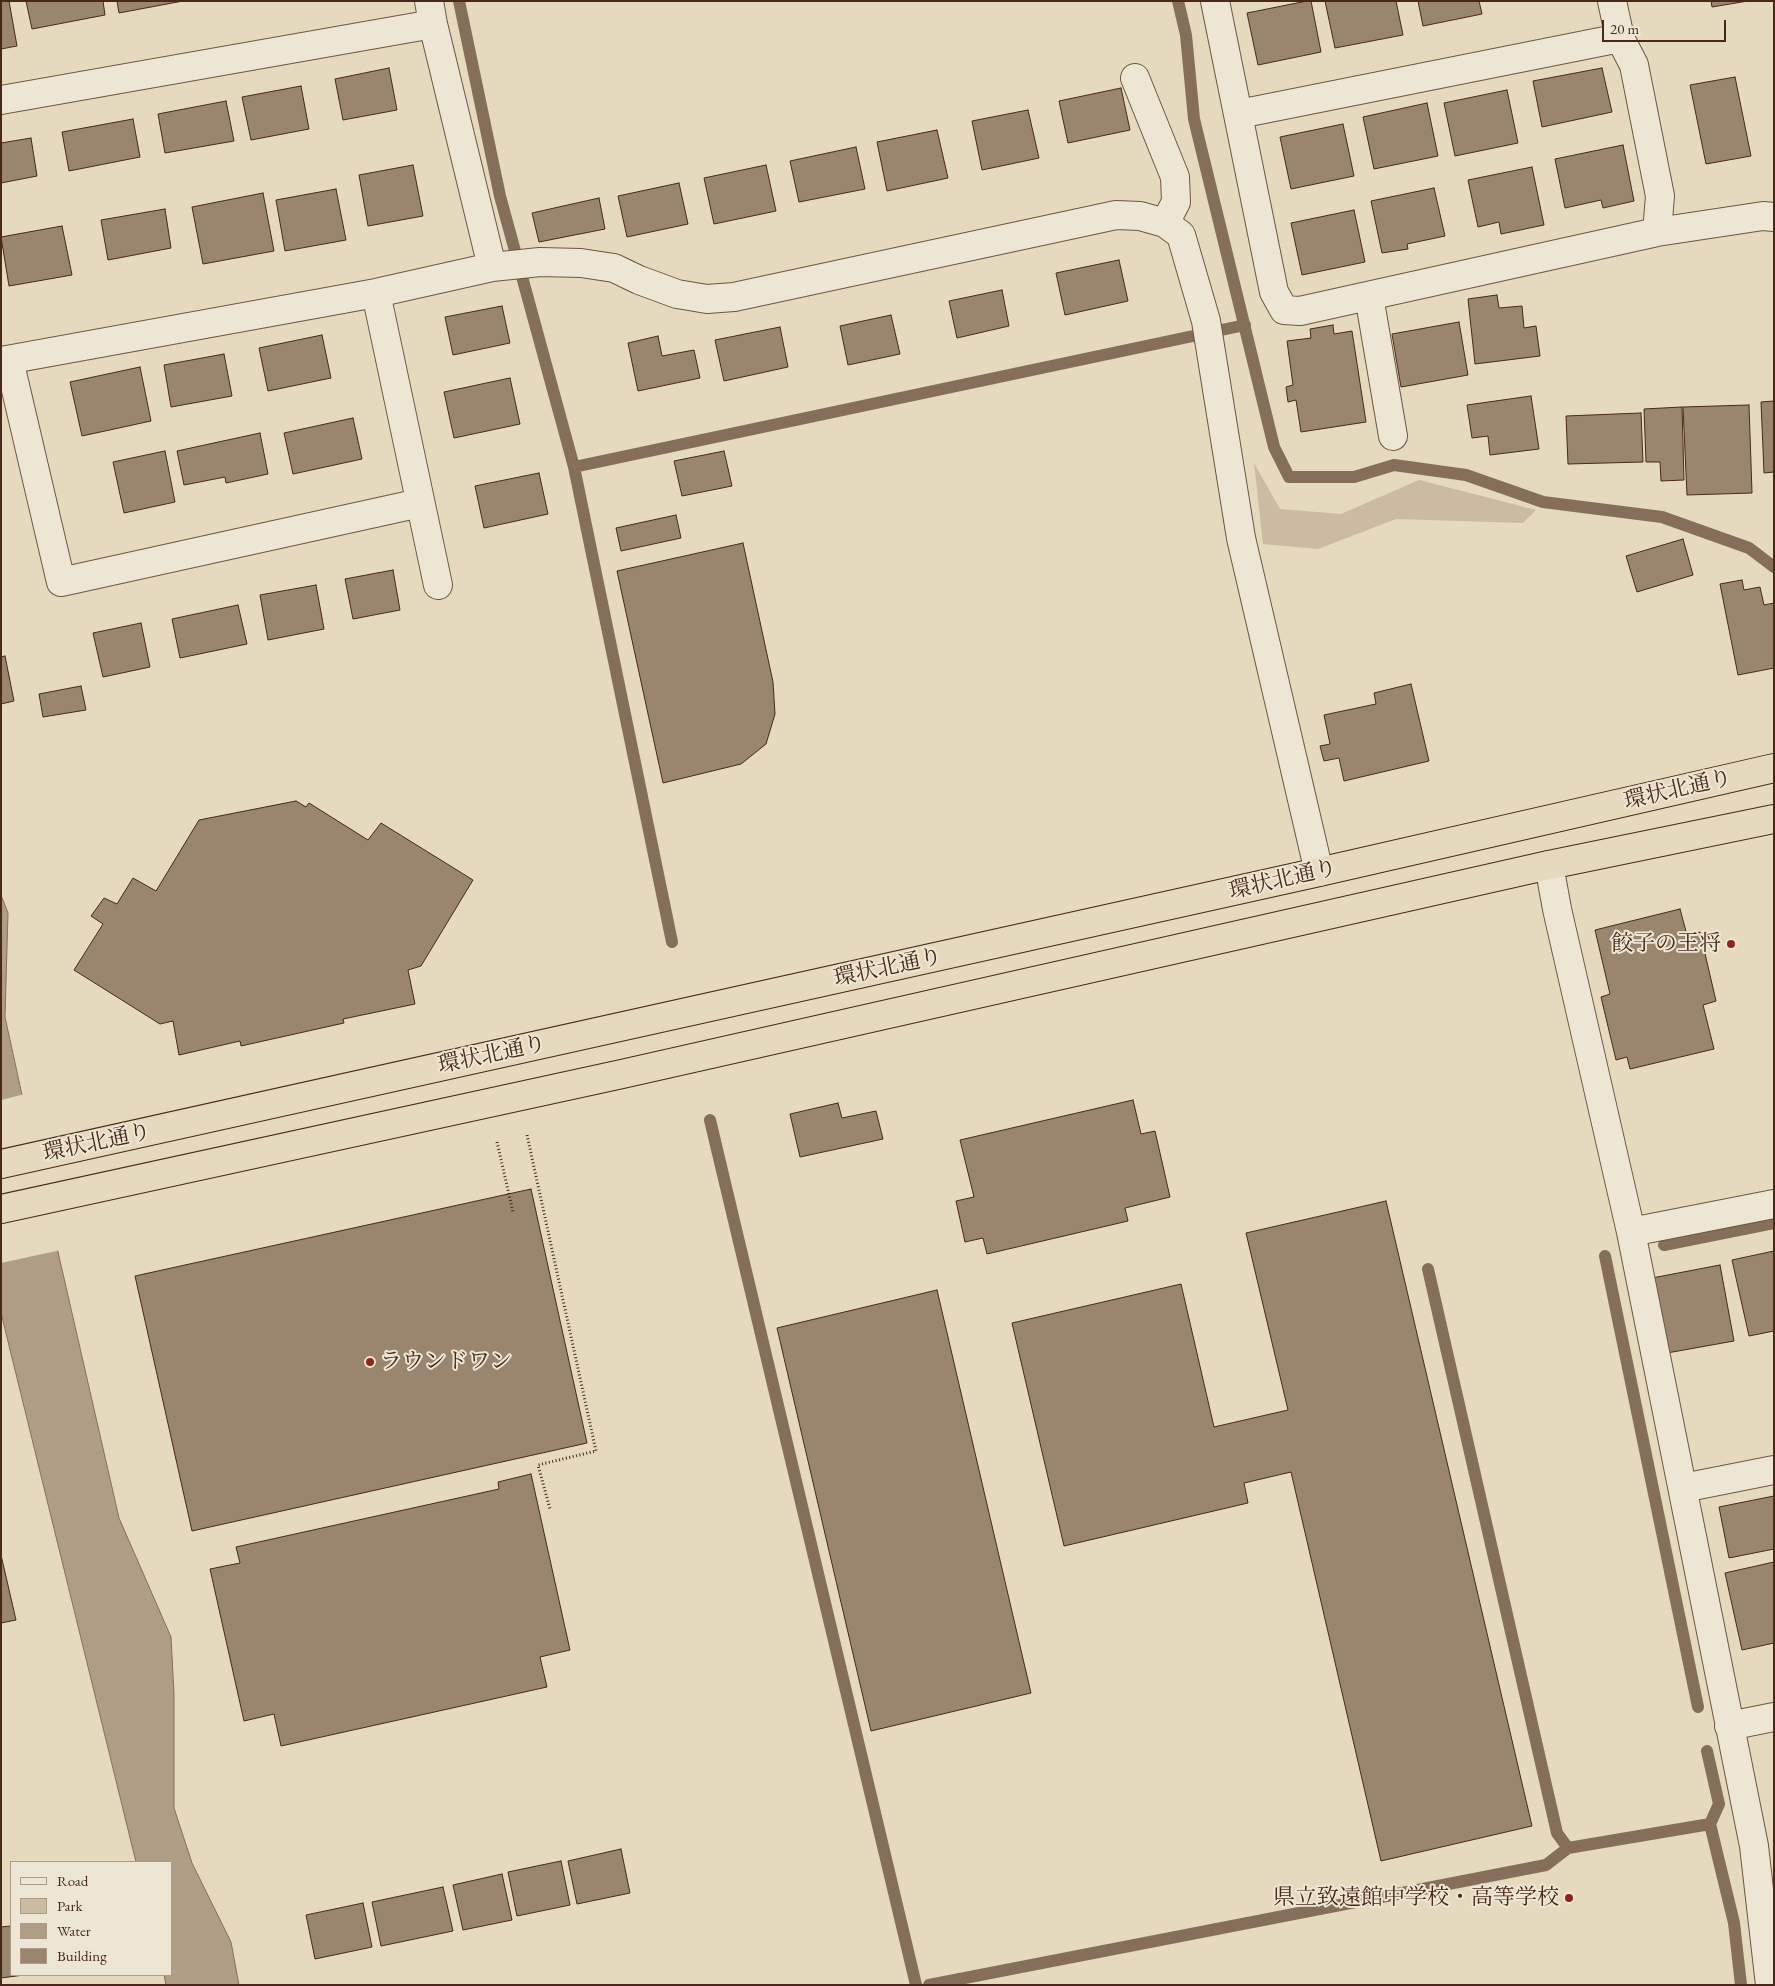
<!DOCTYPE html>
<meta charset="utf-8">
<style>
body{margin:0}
#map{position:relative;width:1775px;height:1986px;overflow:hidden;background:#e5d9be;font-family:"EB Garamond",serif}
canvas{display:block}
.frame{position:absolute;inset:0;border:2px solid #482919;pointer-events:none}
.legend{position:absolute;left:10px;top:1861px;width:162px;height:115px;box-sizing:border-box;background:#eee6d5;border:1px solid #ac9a8a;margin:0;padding:6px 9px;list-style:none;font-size:15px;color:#482919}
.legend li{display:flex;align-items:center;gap:10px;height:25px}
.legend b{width:25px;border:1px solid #ac9a8a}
.scale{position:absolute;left:1602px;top:20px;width:124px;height:22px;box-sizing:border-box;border:2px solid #482919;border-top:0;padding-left:6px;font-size:15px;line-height:18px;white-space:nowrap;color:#482919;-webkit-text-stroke:4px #eee6d5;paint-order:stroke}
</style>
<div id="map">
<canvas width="1775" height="1986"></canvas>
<div class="frame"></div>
<ul class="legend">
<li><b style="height:6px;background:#eee6d5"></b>Road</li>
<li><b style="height:14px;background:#cabba2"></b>Park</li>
<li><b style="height:14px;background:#b09d86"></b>Water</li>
<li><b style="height:14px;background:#9a856f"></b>Building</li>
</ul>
<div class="scale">20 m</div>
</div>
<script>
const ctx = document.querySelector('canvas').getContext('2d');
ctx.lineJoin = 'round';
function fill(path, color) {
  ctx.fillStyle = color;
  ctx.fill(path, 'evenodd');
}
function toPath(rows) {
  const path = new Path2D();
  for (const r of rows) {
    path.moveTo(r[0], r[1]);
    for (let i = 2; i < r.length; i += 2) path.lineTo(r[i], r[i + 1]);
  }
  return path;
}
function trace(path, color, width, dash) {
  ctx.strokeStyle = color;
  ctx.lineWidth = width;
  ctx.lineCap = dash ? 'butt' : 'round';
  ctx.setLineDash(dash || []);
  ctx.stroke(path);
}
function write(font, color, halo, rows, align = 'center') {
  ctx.font = font + ' "EB Garamond","Noto Serif JP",serif';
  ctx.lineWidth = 4;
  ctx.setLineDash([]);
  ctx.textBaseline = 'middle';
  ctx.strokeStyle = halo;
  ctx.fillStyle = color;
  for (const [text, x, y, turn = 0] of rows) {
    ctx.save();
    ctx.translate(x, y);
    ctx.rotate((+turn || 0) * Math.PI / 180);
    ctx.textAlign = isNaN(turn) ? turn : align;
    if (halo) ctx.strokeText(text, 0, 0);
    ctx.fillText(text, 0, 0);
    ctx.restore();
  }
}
const green = toPath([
 [1254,463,1280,509,1341,514,1419,480,1536,510,1523,523,1396,519,1318,549,1263,544]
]);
const water = toPath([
 [1,895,8,913,5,1017,22,1095,119,1518,171,1637,174,1694,174,1808,192,1863,231,1942,239,1985,166,1985,164,1975,171,1975,171,1862,136,1862,1,1313,1,895]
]);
const pier = toPath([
 [25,1094,61,1250,1,1263,1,1100]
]);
const stream = toPath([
 [459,1,500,196,574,467,672,942],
 [1178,1,1186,35,1194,119,1274,447,1289,477,1354,477,1394,465,1466,475,1543,502,1662,517,1749,548,1774,567],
 [574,467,1245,325],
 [710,1120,916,1985],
 [1664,1245,1774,1223],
 [1605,1256,1698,1707],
 [1428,1269,1557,1833,1568,1848],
 [1707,1751,1719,1804,1710,1824],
 [929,1985,1546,1865,1568,1848,1710,1824,1734,1923,1741,1985]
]);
const building = toPath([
 [1,1,9,1,17,46,1,49,1,1],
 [26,1,103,1,105,15,32,29,26,1],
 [117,1,183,1,119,13,117,1],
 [1307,1,1311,1,1321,52,1258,65,1247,13,1307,1],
 [1325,1,1396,1,1403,35,1335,48,1325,1],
 [1418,1,1479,1,1482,14,1423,26,1418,1],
 [1711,1,1748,1,1712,7,1711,1],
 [389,68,397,110,343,120,335,79,389,68],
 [1602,68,1612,112,1542,127,1533,81,1602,68],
 [1735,77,1751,156,1706,164,1690,85,1735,77],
 [301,86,309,129,251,140,242,97,301,86],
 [1121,88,1130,130,1068,143,1059,101,1121,88],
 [1507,90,1518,143,1455,156,1444,103,1507,90],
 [226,101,234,141,165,153,158,114,226,101],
 [1427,103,1438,156,1374,169,1363,117,1427,103],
 [1028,110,1039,158,982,170,972,121,1028,110],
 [133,119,140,157,69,171,62,132,133,119],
 [1343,124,1354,176,1291,189,1280,137,1343,124],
 [937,130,948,178,887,191,877,142,937,130],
 [31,138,37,176,1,183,1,143,31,138],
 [1623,145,1634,201,1603,208,1601,200,1565,208,1555,159,1623,145],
 [856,147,865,189,799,202,790,161,856,147],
 [413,165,423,216,368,226,359,175,413,165],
 [766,165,776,211,714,224,704,178,766,165],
 [1532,167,1544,225,1501,234,1499,222,1478,227,1468,180,1532,167],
 [679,183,688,224,627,237,618,196,679,183],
 [1434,188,1445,236,1407,244,1408,249,1382,253,1371,201,1434,188],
 [336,189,346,240,285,251,276,200,336,189],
 [263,193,274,251,203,264,192,207,263,193],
 [599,198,605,229,539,242,532,213,599,198],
 [165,209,171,248,108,260,101,220,165,209],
 [1354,210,1365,262,1302,275,1291,223,1354,210],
 [62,226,72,275,9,286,1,237,62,226],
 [1119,260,1128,301,1065,315,1056,273,1119,260],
 [1002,290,1009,326,957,338,949,301,1002,290],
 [1497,295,1499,308,1522,306,1524,328,1536,326,1540,356,1475,364,1468,299,1497,295],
 [502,306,510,343,453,355,445,317,502,306],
 [891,315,900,354,848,365,840,326,891,315],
 [1459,322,1468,375,1401,387,1392,334,1459,322],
 [1333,325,1334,334,1352,331,1366,422,1301,432,1296,400,1288,402,1286,387,1293,385,1287,341,1311,338,1310,329,1333,325],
 [780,327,788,367,724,381,715,340,780,327],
 [322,335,331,378,268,391,259,348,322,335],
 [658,336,662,356,694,350,700,378,638,391,628,343,658,336],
 [224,354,232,396,171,407,164,365,224,354],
 [140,367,151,421,82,436,70,382,140,367],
 [510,378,520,424,454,438,444,392,510,378],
 [1531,396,1539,449,1490,455,1488,436,1472,438,1467,405,1531,396],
 [1774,401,1774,472,1764,473,1761,402,1774,401],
 [1749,405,1752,493,1687,495,1683,407,1749,405],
 [1682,407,1684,480,1661,481,1660,462,1646,462,1644,409,1682,407],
 [1641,413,1643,462,1568,464,1566,416,1641,413],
 [353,418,362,459,293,474,284,433,353,418],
 [260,433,268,474,226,483,225,477,184,485,177,451,260,433],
 [165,451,175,502,124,513,113,462,165,451],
 [724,451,732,486,682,496,674,461,724,451],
 [539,473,548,514,484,528,475,486,539,473],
 [676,515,681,538,621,551,616,528,676,515],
 [1683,539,1693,575,1637,592,1626,556,1683,539],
 [743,543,773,682,775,714,766,744,741,764,663,783,617,571,743,543],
 [393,570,400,610,353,619,345,579,393,570],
 [1742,580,1744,590,1760,587,1764,605,1774,603,1774,668,1738,675,1720,584,1742,580],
 [316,585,324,629,268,640,260,595,316,585],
 [238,605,247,644,180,658,172,619,238,605],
 [141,623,150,667,103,677,93,633,141,623],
 [5,656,14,701,1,704,1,657,5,656],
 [1411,684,1429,761,1344,781,1339,758,1324,761,1320,746,1330,744,1324,715,1376,704,1374,693,1411,684],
 [81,686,86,710,43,717,39,694,81,686],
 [296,801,306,807,309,803,368,840,381,823,473,880,421,966,408,970,415,1004,343,1019,344,1023,241,1046,240,1041,179,1055,173,1021,160,1024,74,970,103,924,91,916,104,898,117,904,133,878,156,891,199,820,296,801],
 [1680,909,1687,935,1700,932,1716,1001,1703,1005,1714,1049,1630,1069,1627,1057,1616,1060,1601,997,1610,994,1595,930,1680,909],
 [1133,1100,1141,1134,1155,1131,1170,1197,1125,1208,1128,1221,987,1254,983,1238,965,1242,956,1201,974,1197,960,1140,1133,1100],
 [838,1103,842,1118,876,1111,883,1139,800,1157,790,1114,838,1103],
 [531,1189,587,1443,192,1531,135,1276,531,1189],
 [1386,1201,1532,1826,1381,1861,1291,1472,1244,1483,1248,1503,1064,1546,1012,1323,1181,1284,1214,1427,1288,1410,1246,1233,1386,1201],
 [1774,1251,1774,1331,1749,1336,1732,1260,1774,1251],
 [1720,1265,1734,1341,1667,1353,1652,1278,1720,1265],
 [937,1290,1031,1693,871,1731,777,1328,937,1290],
 [531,1474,570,1650,540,1657,547,1687,281,1746,274,1714,244,1721,210,1569,240,1563,236,1547,499,1489,498,1482,531,1474],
 [1774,1496,1774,1549,1729,1558,1719,1507,1774,1496],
 [1,1555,16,1620,1,1623,1,1555],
 [1774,1562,1774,1643,1742,1650,1725,1573,1774,1562],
 [621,1849,630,1893,577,1904,568,1861,621,1849],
 [561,1861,570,1905,517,1916,508,1872,561,1861],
 [502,1874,512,1920,463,1930,453,1885,502,1874],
 [443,1887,453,1931,381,1946,372,1902,443,1887],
 [363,1903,372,1947,315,1959,306,1915,363,1903],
 [11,1926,11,1975,24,1975,1,1978,1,1927,11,1926]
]);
const path = toPath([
 [527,1135,596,1451,538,1465,550,1509],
 [497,1142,513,1212]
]);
const minor = toPath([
 [429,1,433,24,492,267],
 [1215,1,1274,292,1284,310,1300,311,1657,232,1763,216,1774,217],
 [1612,1,1620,38,1634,65,1660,196,1657,232],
 [1135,78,1175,177,1176,202,1165,223],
 [1,100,433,24],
 [1239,114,1620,38],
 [376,293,438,585],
 [1369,296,1393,436],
 [9,360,61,582,420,503],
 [1,361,376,293,492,267,540,262,581,263,614,268,639,280,677,294,707,299,734,297,1116,215,1140,216,1165,223,1181,235,1206,321,1241,538,1319,872],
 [1549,865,1557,909,1631,1232],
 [1683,1488,1774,1470],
 [1729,1726,1774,1717],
 [1770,1985,1754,1846,1631,1232,1774,1204]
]);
const trunk = toPath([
 [1,1164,1319,872,1774,768],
 [1,1209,622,1074,1549,865,1774,819]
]);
const markers = [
 [1731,944,5,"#8f2418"],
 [370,1362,5,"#8f2418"],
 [1569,1898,5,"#8f2418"]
];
const streetNames = [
 ["環状北通り",1678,790,-13],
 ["環状北通り",1283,880,-13],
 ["環状北通り",888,968,-12],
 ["環状北通り",492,1055,-12],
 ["環状北通り",97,1143,-12]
];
const poiNames = [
 ["餃子の王将",1721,944],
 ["ラウンドワン",380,1362,"left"],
 ["県立致遠館中学校・高等学校",1559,1898]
];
fill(green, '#cabba2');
fill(water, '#b09d86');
trace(water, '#866f5a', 1);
fill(pier, '#e5d9be');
trace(stream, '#866f5a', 12);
fill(building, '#9a856f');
trace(building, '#482919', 1);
trace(minor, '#6f5542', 30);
trace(trunk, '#482919', 30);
trace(path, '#482919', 3, [1, 2.5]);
trace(minor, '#eee6d5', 28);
trace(trunk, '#e5d9be', 28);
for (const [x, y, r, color] of markers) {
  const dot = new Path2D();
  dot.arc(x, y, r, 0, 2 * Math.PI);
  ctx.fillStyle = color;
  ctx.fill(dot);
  trace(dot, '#eee6d5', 2);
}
write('22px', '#482919', '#eee6d5', streetNames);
write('22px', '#482919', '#eee6d5', poiNames, 'right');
</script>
